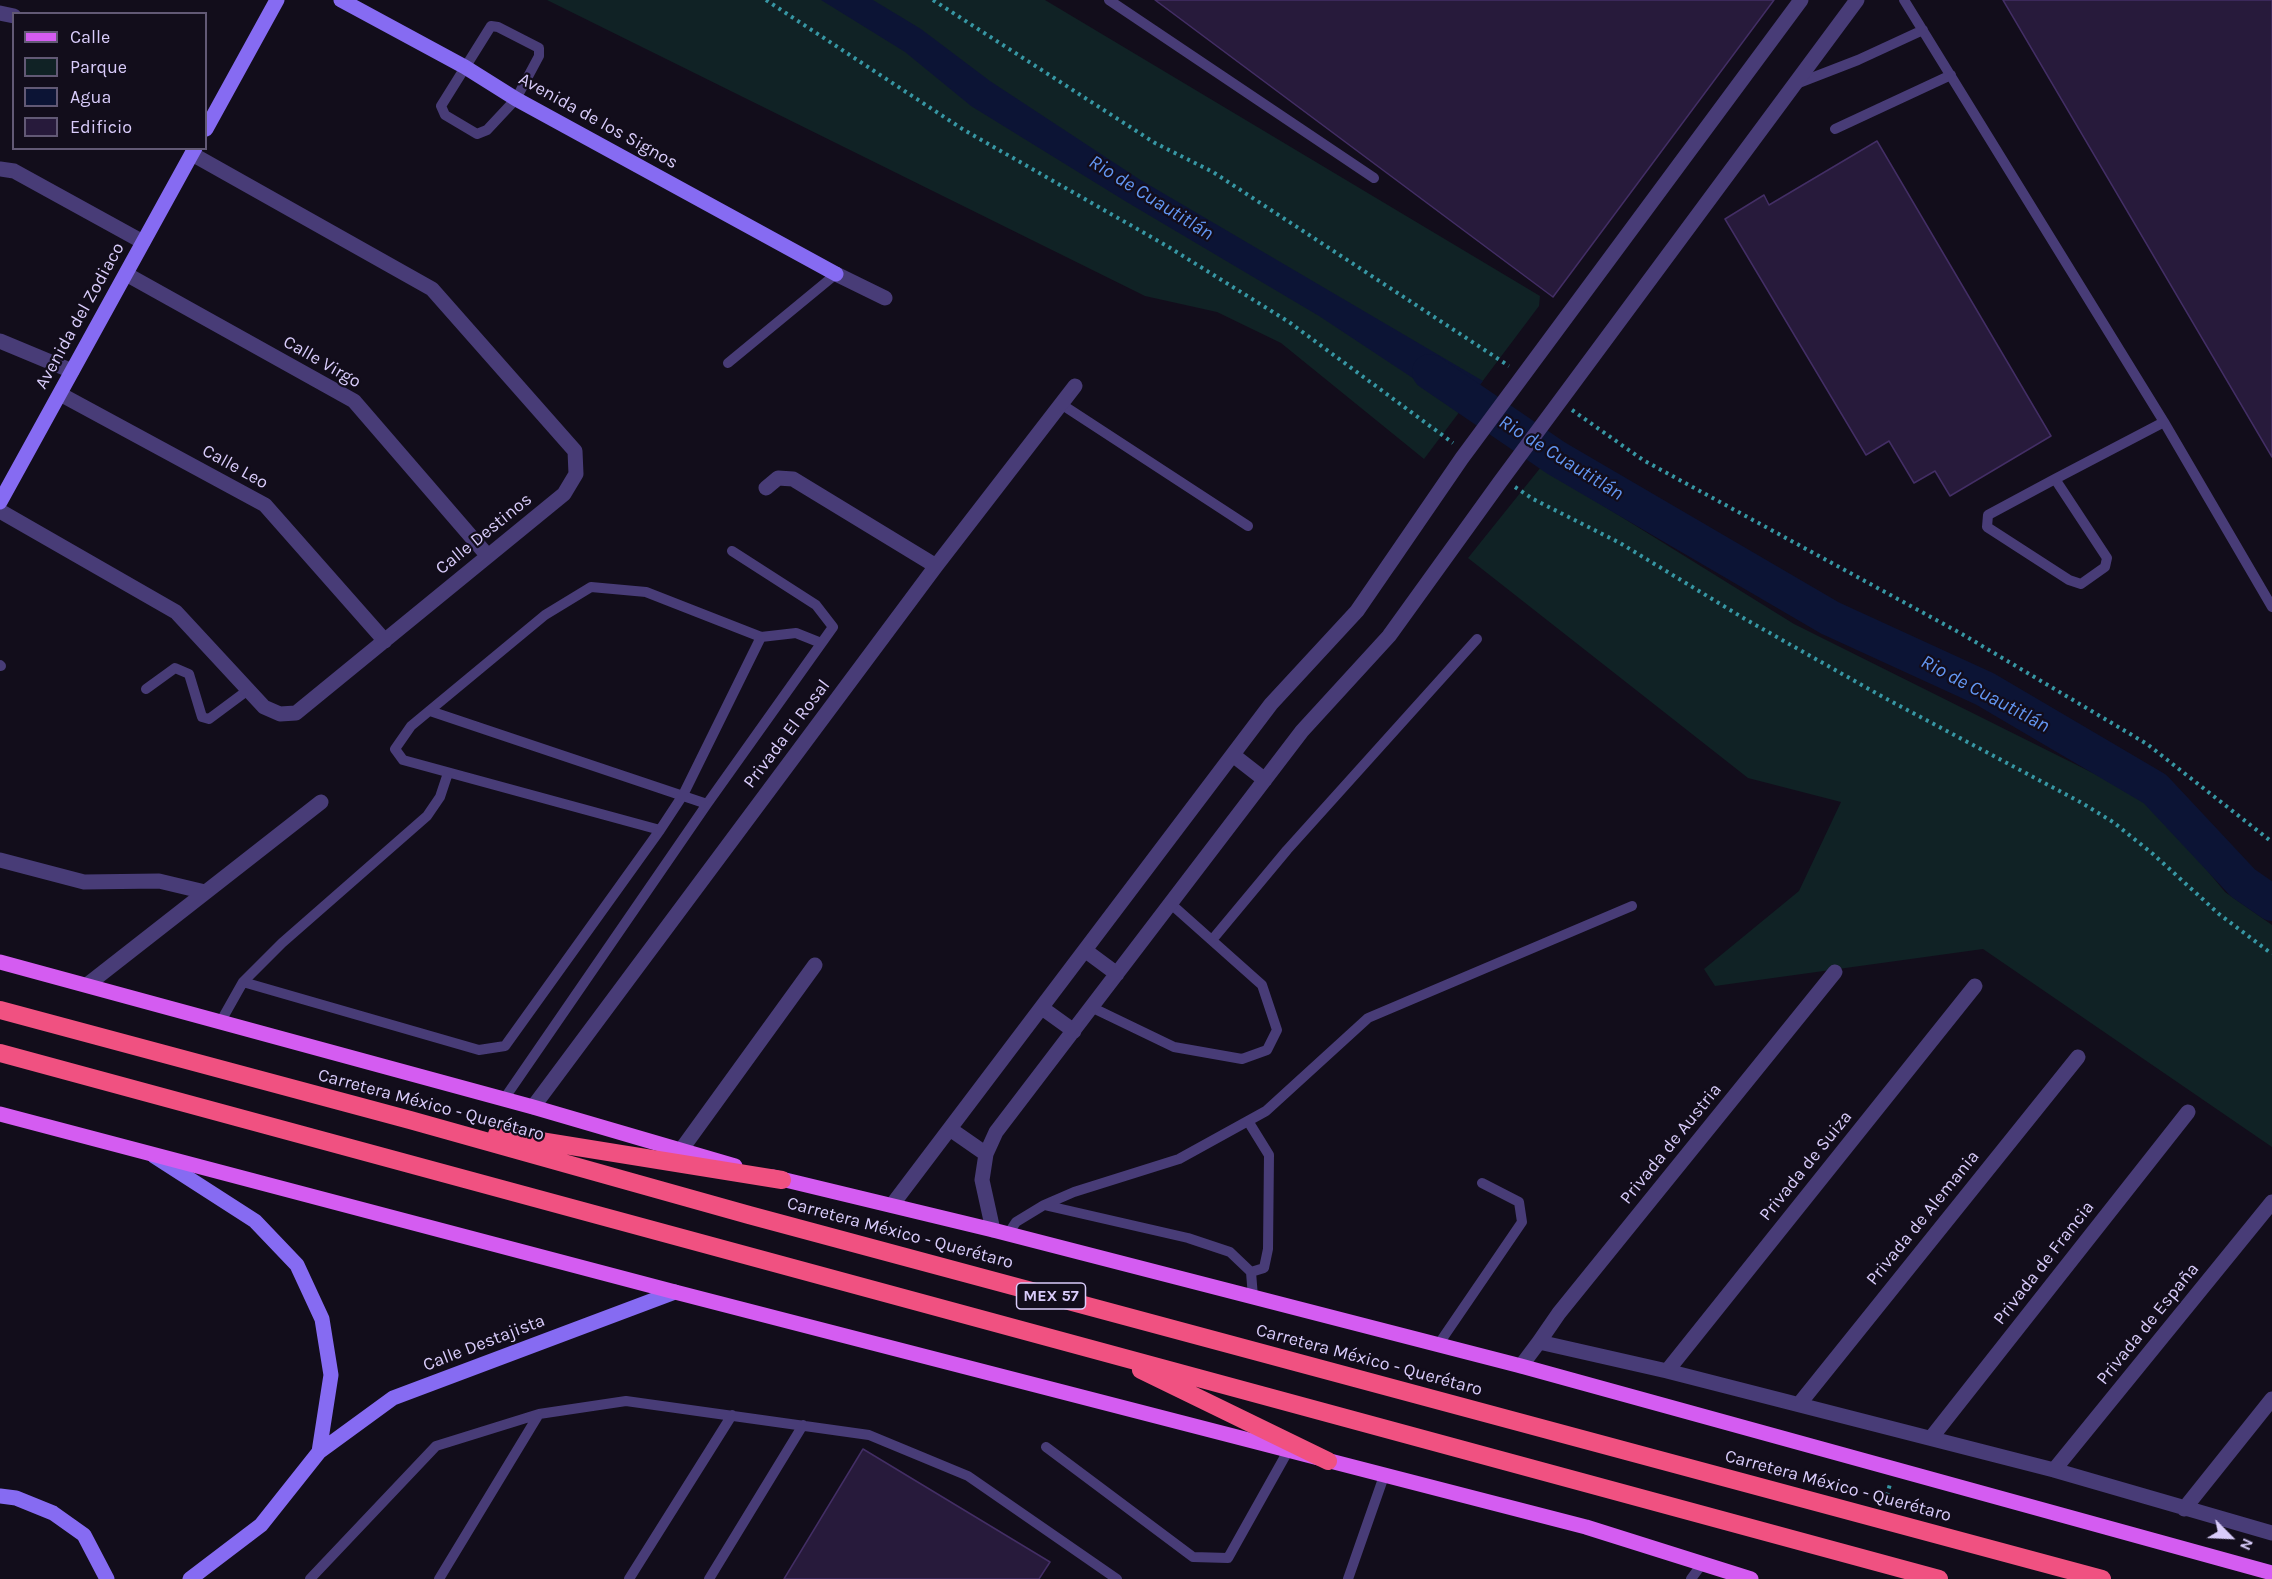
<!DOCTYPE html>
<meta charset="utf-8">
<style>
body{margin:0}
#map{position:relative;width:2272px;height:1579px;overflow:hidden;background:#120d1b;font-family:Karla,sans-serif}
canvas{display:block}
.legend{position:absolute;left:12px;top:12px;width:195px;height:138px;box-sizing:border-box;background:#120d1b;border:2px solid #625975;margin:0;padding:8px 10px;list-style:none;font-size:18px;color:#d9ccfb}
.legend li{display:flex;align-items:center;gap:12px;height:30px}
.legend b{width:30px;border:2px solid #625975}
.north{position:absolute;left:2200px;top:1507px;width:60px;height:60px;-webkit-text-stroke:4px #120d1b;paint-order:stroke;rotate:114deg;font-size:16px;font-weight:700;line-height:24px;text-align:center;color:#d9ccfb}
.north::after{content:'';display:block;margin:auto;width:21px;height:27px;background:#d9ccfb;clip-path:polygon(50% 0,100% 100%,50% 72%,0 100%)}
</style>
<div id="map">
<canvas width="2272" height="1579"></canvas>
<ul class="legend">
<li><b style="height:8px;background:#d45cf1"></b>Calle</li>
<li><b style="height:16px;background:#102225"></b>Parque</li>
<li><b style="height:16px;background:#0c1435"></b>Agua</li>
<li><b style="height:16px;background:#271a3b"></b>Edificio</li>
</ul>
<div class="north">N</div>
</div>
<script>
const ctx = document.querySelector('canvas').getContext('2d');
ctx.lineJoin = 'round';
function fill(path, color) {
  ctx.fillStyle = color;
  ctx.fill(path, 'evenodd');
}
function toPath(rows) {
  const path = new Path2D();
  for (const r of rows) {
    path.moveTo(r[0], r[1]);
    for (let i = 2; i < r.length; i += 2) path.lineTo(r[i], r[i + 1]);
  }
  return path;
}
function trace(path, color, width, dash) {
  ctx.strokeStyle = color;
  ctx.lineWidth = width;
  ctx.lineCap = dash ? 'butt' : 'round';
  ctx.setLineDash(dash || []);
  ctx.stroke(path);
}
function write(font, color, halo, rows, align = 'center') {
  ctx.font = font + ' Karla,sans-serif';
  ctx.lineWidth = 4.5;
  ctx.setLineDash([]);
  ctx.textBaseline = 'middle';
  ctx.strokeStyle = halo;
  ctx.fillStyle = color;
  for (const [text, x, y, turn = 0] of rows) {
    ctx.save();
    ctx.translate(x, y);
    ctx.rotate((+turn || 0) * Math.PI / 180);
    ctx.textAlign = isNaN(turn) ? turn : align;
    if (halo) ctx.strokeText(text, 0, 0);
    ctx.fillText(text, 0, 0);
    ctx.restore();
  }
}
const green = toPath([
 [547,0,1045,0,1540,296,1539,306,1424,459,1281,343,1217,312,1145,296],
 [1541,467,1794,624,2141,797,2182,840,2225,892,2272,925,2272,1147,1983,949,1715,986,1704,969,1799,891,1841,802,1748,778,1468,558]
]);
const water = toPath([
 [821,0,873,0,921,29,990,81,1139,179,1483,381,1461,410,1319,316,1125,201,971,106,905,52]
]);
const river = toPath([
 [1430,372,1556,458,1830,618,1985,689,2155,789,2243,883,2272,903]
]);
const building = toPath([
 [1155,0,1774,0,1553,297,1155,0],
 [2003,0,2272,0,2272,457,2003,0],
 [1877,141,2051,436,1950,496,1935,471,1914,483,1889,441,1866,455,1725,219,1764,195,1769,205,1877,141],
 [863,1449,1050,1562,1039,1579,784,1579,863,1449]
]);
const path = toPath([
 [766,0,964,130,1167,246,1289,322,1453,443],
 [933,0,1155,143,1213,172,1509,366],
 [1572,410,1643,460,1962,634,2147,744,2272,842],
 [1515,487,1533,499,1620,543,1745,619,1883,697,2082,803,2113,822,2153,854,2219,914,2272,954],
 [1885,1503,1890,1484]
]);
const lane = toPath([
 [1109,0,1374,178],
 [1904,0,2164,422,2272,607],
 [491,26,498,27,539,48,539,56,516,99,487,130,477,134,445,115,441,106,491,26],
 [1796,84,1858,60,1923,30],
 [1835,129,1951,75],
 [728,363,836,274],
 [1061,404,1248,526],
 [2055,479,2107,558,2105,567,2081,584,2069,580,1987,527,1988,515,2055,479,2164,422],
 [761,637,796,633,821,643],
 [0,665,1,666],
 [146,689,175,668,189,674,202,717,209,719,248,690],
 [430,711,707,804],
 [448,773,440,797,427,816,282,943,243,982,479,1050,505,1046,660,830,683,795,761,637,646,592,591,587,545,615,411,726,395,749,403,760,660,830],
 [1212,940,1287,850,1477,639],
 [1093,1008,1174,1047,1242,1059,1267,1050,1277,1030,1262,985,1171,904],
 [221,1021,243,982],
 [504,1099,707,804,833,627,816,605,732,551],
 [1248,1121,1269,1155,1268,1249,1264,1268,1251,1272],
 [1044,1205,1074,1192,1179,1159,1266,1111,1368,1018,1632,906],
 [1008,1234,1016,1222,1044,1205,1188,1238,1230,1252,1251,1272,1253,1297],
 [1438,1345,1522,1222,1519,1202,1482,1183],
 [1046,1447,1193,1557,1228,1558,1288,1451],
 [310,1579,436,1446,539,1414,626,1401,869,1435,968,1476,1117,1579],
 [439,1579,539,1414],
 [629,1579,732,1415],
 [709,1579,803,1425],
 [1348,1579,1384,1476],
 [1691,1579,1702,1564]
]);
const street = toPath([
 [0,13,14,16],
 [0,169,14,171,143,242],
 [126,274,354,401,487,555],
 [836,274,885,298],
 [0,341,72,371],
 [60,394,265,505,385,641],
 [766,488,778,478,793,479,936,566],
 [0,511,176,612,264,707,280,714,296,713,564,494,576,474,575,451,432,289,192,154],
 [1233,755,1265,780],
 [0,860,84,882,159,881,205,892],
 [1086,951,1117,974],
 [87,985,321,802],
 [1042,1008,1074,1031],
 [533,1107,936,566,1075,386],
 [950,1129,986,1154],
 [681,1150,815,965],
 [892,1205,1271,704,1357,611,1462,458,1801,0],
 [993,1230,982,1180,986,1154,996,1132,1302,731,1389,636,1500,482,1857,0],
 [1539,1342,1559,1313,1835,972],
 [1521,1366,1539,1342,1667,1371,2054,1470,2272,1533],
 [1667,1371,1975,986],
 [1800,1403,2078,1057],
 [1931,1438,2188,1112],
 [2054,1470,2272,1202],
 [2184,1509,2272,1399]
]);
const secondary = toPath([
 [341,0,465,67,516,99,836,274],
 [206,129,277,0],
 [0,502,195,148],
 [154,1156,255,1221,297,1265,322,1319,331,1375,319,1452],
 [0,1496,16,1498,53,1513,84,1535,107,1579],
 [190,1579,261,1525,319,1452,393,1398,675,1292]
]);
const primary = toPath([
 [0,962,533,1107,735,1166],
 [0,1114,675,1292,1586,1527,1751,1579],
 [773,1177,993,1230,1521,1366,2272,1573]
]);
const highway = toPath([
 [0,1010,410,1120,749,1215,2102,1579],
 [0,1053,1939,1579],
 [497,1134,782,1180],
 [1141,1370,1328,1461]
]);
const shields = [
 [1051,1296,69]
];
const shieldNames = [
 ["MEX 57",1051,1296]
];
const streetNames = [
 ["Avenida de los Signos",598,121,29],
 ["Avenida del Zodiaco",80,316,-61],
 ["Calle Virgo",322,362,30],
 ["Calle Leo",235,467,29],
 ["Calle Destinos",484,534,-39],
 ["Privada El Rosal",787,734,-53],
 ["Carretera México - Querétaro",431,1105,15],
 ["Privada de Austria",1671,1144,-51],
 ["Privada de Suiza",1806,1166,-51],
 ["Privada de Alemania",1923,1218,-51],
 ["Carretera México - Querétaro",900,1233,15],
 ["Privada de Francia",2044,1263,-52],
 ["Privada de España",2148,1324,-51],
 ["Calle Destajista",484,1343,-21],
 ["Carretera México - Querétaro",1369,1360,15],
 ["Carretera México - Querétaro",1838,1486,15]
];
const waterNames = [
 ["Rio de Cuautitlán",1151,198,32],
 ["Rio de Cuautitlán",1561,458,32],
 ["Rio de Cuautitlán",1985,694,28]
];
fill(green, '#102225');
fill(water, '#0c1435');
trace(river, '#0c1435', 36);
fill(building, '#271a3b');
trace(building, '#432e65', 1.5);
trace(path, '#3797a4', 4, [3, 4.5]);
trace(lane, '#483c77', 10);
trace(street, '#483c77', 15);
trace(secondary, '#866bf2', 15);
trace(primary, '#d45cf1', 15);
trace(highway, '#f05181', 18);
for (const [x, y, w] of shields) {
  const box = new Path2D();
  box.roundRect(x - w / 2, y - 13, w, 26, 4.5);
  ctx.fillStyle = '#120d1b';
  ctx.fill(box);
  trace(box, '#d9ccfb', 1.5);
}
write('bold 16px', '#d9ccfb', null, shieldNames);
write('18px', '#d9ccfb', '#120d1b', streetNames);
write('italic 20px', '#6396f2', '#120d1b', waterNames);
</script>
